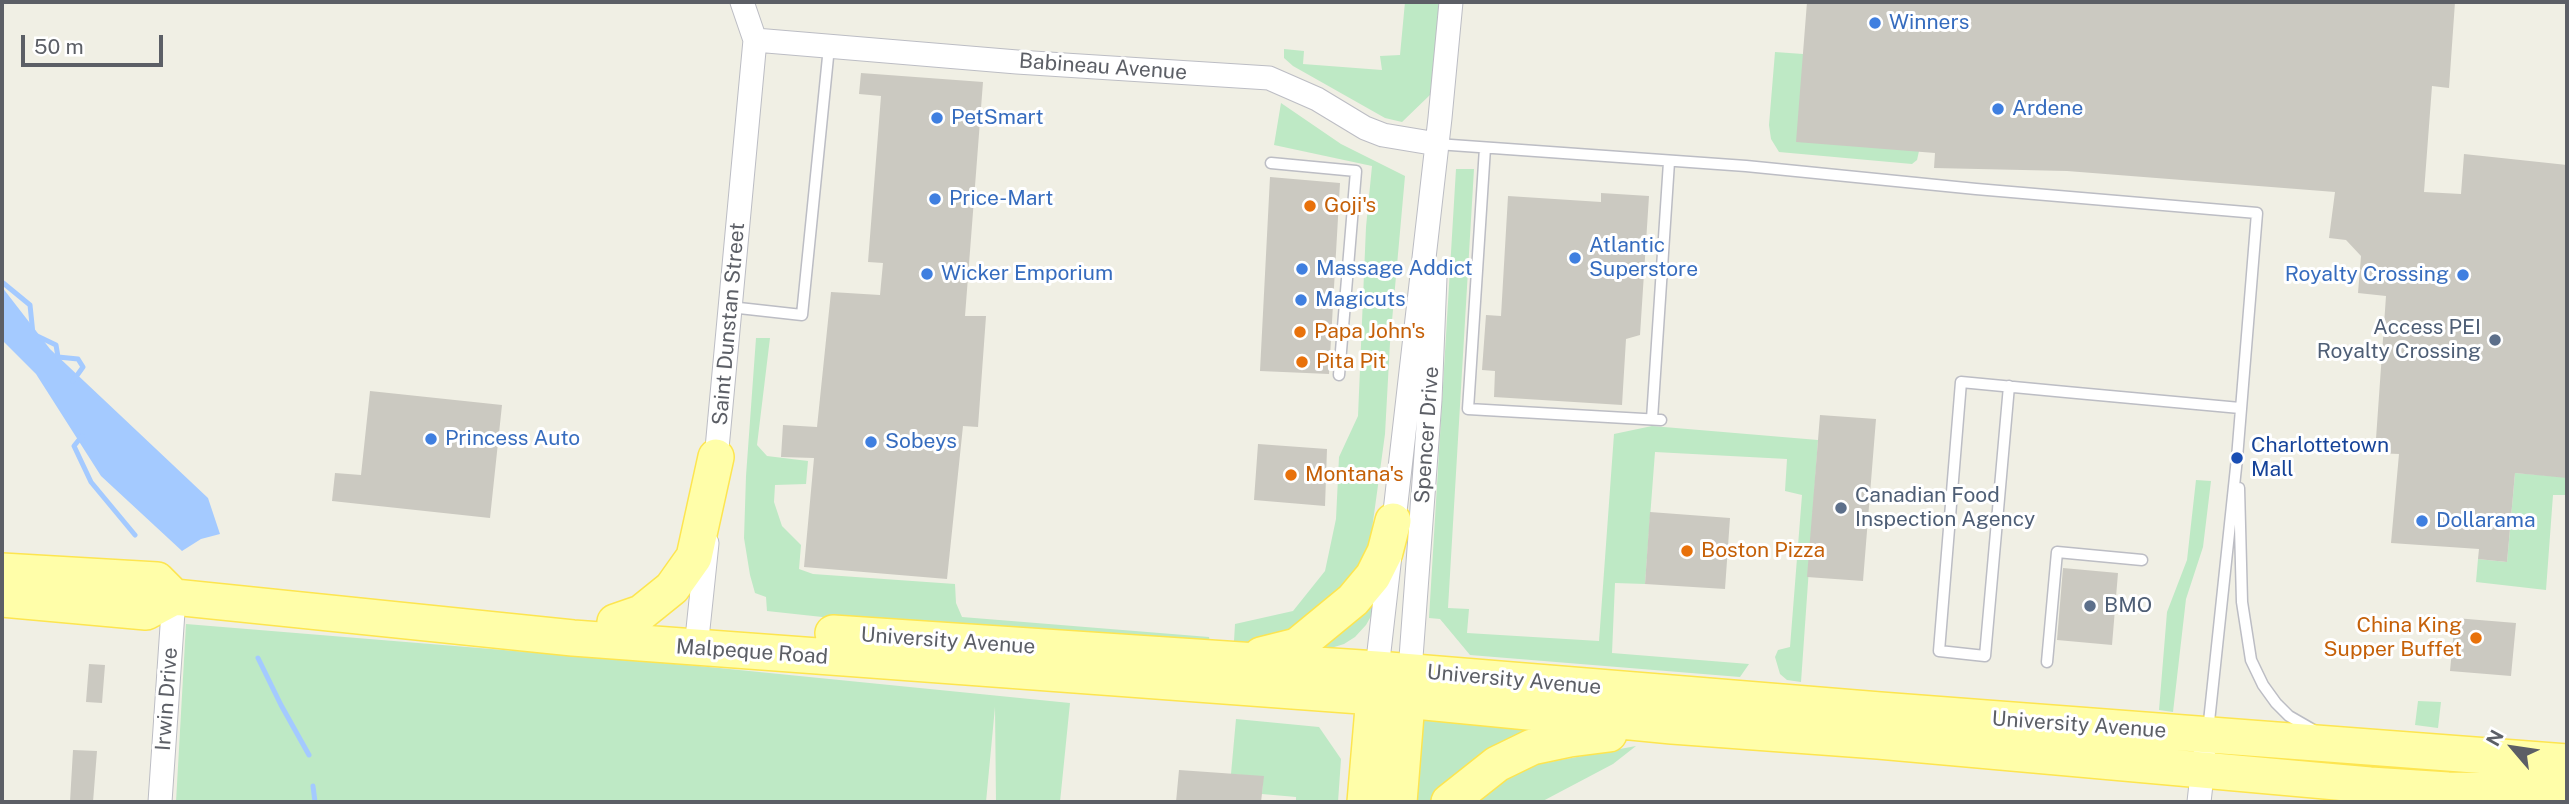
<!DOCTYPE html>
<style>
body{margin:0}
#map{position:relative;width:2569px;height:804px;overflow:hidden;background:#f0efe4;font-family:"Public Sans",sans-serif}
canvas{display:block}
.frame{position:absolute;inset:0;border:4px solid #5c5f66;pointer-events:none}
.north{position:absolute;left:2478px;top:713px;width:70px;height:70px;-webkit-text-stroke:5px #fff;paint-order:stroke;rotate:299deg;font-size:19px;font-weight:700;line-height:28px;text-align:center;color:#5c5f66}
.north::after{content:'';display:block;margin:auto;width:24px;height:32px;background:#5c5f66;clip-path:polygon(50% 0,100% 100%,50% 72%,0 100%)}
.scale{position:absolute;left:21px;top:35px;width:142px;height:32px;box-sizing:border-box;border:4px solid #5c5f66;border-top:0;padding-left:9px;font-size:21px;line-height:24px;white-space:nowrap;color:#5c5f66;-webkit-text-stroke:5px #fff;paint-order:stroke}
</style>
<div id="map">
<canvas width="2569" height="804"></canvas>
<div class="frame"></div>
<div class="north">N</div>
<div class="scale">50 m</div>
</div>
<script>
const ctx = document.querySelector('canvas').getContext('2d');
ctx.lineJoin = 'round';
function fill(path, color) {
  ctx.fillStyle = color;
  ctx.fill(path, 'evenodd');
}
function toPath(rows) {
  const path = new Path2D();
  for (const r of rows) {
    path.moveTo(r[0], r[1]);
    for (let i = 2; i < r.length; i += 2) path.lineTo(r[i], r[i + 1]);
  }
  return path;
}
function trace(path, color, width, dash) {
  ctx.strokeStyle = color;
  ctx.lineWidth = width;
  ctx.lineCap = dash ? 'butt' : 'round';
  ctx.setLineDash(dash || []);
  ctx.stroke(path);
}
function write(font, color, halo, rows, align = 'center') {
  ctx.font = font + ' "Public Sans",sans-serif';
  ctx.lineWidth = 6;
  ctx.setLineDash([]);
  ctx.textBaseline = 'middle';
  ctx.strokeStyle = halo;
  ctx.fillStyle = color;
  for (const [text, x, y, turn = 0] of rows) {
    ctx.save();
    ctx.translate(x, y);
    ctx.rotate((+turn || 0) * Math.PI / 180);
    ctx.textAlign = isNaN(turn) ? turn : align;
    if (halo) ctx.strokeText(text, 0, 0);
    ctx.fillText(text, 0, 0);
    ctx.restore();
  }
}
const green = toPath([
 [1405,2,1439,2,1431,94,1402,122,1385,118,1293,66,1284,58,1284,49,1304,51,1303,64,1382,70,1380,56,1400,55],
 [1775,52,1803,54,1919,151,1917,160,1912,164,1779,152,1771,139,1769,125],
 [1281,103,1341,144,1405,176,1390,343,1385,434,1369,551,1346,589,1273,644,1234,641,1235,624,1293,611,1325,571,1336,519,1339,457,1358,416,1366,227,1372,166,1274,145],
 [1456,169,1474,169,1448,608,1469,609,1467,633,1599,641,1614,434,1652,426,1818,440,1801,682,1787,680,1780,674,1775,657,1778,650,1790,647,1802,495,1785,491,1787,459,1655,452,1645,584,1615,583,1612,653,1749,664,1740,677,1470,655,1440,619,1429,618],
 [756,338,770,338,757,445,767,456,808,461,806,484,775,485,774,502,782,526,801,545,799,569,813,574,955,584,956,603,962,617,1209,637,1210,643,896,625,767,611,766,597,755,593,750,575,744,538,746,476],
 [2515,473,2567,477,2567,495,2553,495,2546,590,2476,582,2478,559,2507,562],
 [2196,480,2211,481,2203,547,2186,599,2173,712,2159,710,2167,612,2187,560],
 [1378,578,1374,611,1366,625,1355,637,1344,644,1328,649,1315,648],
 [186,624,699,666,1070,703,1060,802,996,802,995,707,986,802,176,802],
 [2418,701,2441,702,2438,728,2415,725],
 [1236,719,1319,727,1341,759,1338,802,1296,802,1296,797,1262,794,1263,777,1231,774],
 [1419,719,1550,728,1435,797,1431,802,1411,802],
 [1636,746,1613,764,1541,802,1471,802,1500,779,1528,766]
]);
const water = toPath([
 [2,287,50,349,208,498,220,534,201,539,182,551,101,476,36,374,2,340]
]);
const stream = toPath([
 [2,282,30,305,33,334,56,345,58,357,78,359,83,367,73,381],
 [82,436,74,446,91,482,135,535],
 [258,658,281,705,309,755],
 [313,786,315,802]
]);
const building = toPath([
 [1807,2,2455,2,2449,88,2432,86,2424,192,2461,194,2464,154,2567,165,2567,478,2515,473,2507,562,2478,559,2479,549,2391,543,2399,454,2375,453,2386,296,2358,293,2361,256,2346,240,2329,238,2335,192,2067,171,1934,168,1935,153,1796,142],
 [861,73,983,82,965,316,986,316,978,427,963,426,947,579,804,567,814,458,781,457,783,425,817,427,831,292,880,295,883,263,868,262,881,96,859,94],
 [1270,177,1340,183,1329,374,1260,371],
 [1601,193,1649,196,1640,335,1626,339,1622,405,1494,397,1495,371,1482,370,1486,315,1501,316,1508,196,1601,202],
 [370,391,502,405,490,518,332,501,335,473,361,475],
 [1820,415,1876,419,1863,581,1807,577],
 [1258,444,1327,449,1325,506,1254,500],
 [1650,512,1730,518,1725,589,1645,584],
 [2063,568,2118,573,2112,645,2057,640],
 [2455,618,2516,623,2511,676,2450,671],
 [89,664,105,665,102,703,86,702],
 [73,750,97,751,93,802,70,802],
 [1179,770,1264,776,1261,802,1176,802]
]);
const service = toPath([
 [1437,144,1746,166,1976,189,2257,213,2237,458,2208,731],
 [1485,148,1468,409,1661,420],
 [1271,163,1356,171,1339,375],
 [730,307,802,315,829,47],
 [2009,386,1985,656,1939,651,1961,382,2066,392,2240,408],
 [1652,419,1669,162],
 [2239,488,2242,602,2251,660,2263,685,2276,703,2289,716,2315,731],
 [2047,662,2057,552,2142,560]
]);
const minor = toPath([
 [755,40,1017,62,1269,78,1317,99,1365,128,1383,135,1437,144],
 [715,470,755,40,742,2],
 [696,648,707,543],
 [1377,669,1440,118,1451,2],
 [1410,671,1430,400,1435,277],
 [160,802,174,597],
 [2199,802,2204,757]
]);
const primary = toPath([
 [2,571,157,580,174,597],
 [2,599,146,612,174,597,573,638,1374,697,1672,726,1878,741,2370,785,2448,790,2567,792],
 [615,622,641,613,672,588,694,557,716,457],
 [833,633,1377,669,1880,710,2567,762],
 [1261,655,1297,646,1353,600,1373,576,1385,552,1393,521],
 [1365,802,1376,673],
 [1399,802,1409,677],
 [1449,802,1497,764,1532,747,1570,739,1609,734]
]);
const markers = [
 [1875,23,7,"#3f7fe0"],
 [1998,109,7,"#3f7fe0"],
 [937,118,7,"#3f7fe0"],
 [935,199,7,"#3f7fe0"],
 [1310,206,7,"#e8710a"],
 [1575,258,7,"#3f7fe0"],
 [1302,269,7,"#3f7fe0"],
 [927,274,7,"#3f7fe0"],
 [2463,275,7,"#3f7fe0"],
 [1301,300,7,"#3f7fe0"],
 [1300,332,7,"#e8710a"],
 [2495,340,7,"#5c6f8a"],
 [1302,362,7,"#e8710a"],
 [431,439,7,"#3f7fe0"],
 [871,442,7,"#3f7fe0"],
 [2237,458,7,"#1a4fb4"],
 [1291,475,7,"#e8710a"],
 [1841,508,7,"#5c6f8a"],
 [2422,521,7,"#3f7fe0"],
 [1687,551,7,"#e8710a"],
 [2090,606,7,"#5c6f8a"],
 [2476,638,7,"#e8710a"]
];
const shopNames = [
 ["Winners",1889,23],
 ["Ardene",2012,109],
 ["PetSmart",951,118],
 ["Price-Mart",949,199],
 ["Atlantic",1589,246],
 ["Superstore",1589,270],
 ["Massage Addict",1316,269],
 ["Wicker Emporium",941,274],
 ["Royalty Crossing",2449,275,"right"],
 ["Magicuts",1315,300],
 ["Princess Auto",445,439],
 ["Sobeys",885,442],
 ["Dollarama",2436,521]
];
const streetNames = [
 ["Babineau Avenue",1103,67,4],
 ["Saint Dunstan Street",729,324,-85],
 ["Spencer Drive",1427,435,-86],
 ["University Avenue",948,641,4],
 ["Malpeque Road",752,652,4],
 ["University Avenue",1514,680,5],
 ["Irwin Drive",167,699,-86],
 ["University Avenue",2079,725,4]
];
const foodNames = [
 ["Goji's",1324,206],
 ["Papa John's",1314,332],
 ["Pita Pit",1316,362],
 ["Montana's",1305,475],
 ["Boston Pizza",1701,551],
 ["China King",2462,626,"right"],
 ["Supper Buffet",2462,650,"right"]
];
const serviceNames = [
 ["Access PEI",2481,328,"right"],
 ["Royalty Crossing",2481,352,"right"],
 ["Canadian Food",1855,496],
 ["Inspection Agency",1855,520],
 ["BMO",2104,606]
];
const transitNames = [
 ["Charlottetown",2251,446],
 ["Mall",2251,470]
];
fill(green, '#bee9c5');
fill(water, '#a4caff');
trace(stream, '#a4caff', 5);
fill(building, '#cbc9c1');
trace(service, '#bcbdc4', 13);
trace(minor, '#bcbdc4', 25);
trace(primary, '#fde550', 38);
trace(service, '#fff', 10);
trace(minor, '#fff', 23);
trace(primary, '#fffea9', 35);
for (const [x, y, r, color] of markers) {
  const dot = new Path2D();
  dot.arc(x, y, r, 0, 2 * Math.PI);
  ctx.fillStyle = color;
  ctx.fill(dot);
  trace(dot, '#fff', 2.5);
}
write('21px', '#366cbe', '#fff', shopNames, 'left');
write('21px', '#5c5f66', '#fff', streetNames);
write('21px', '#c56008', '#fff', foodNames, 'left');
write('21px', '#4e5e75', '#fff', serviceNames, 'left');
write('21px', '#164399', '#fff', transitNames, 'left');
</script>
